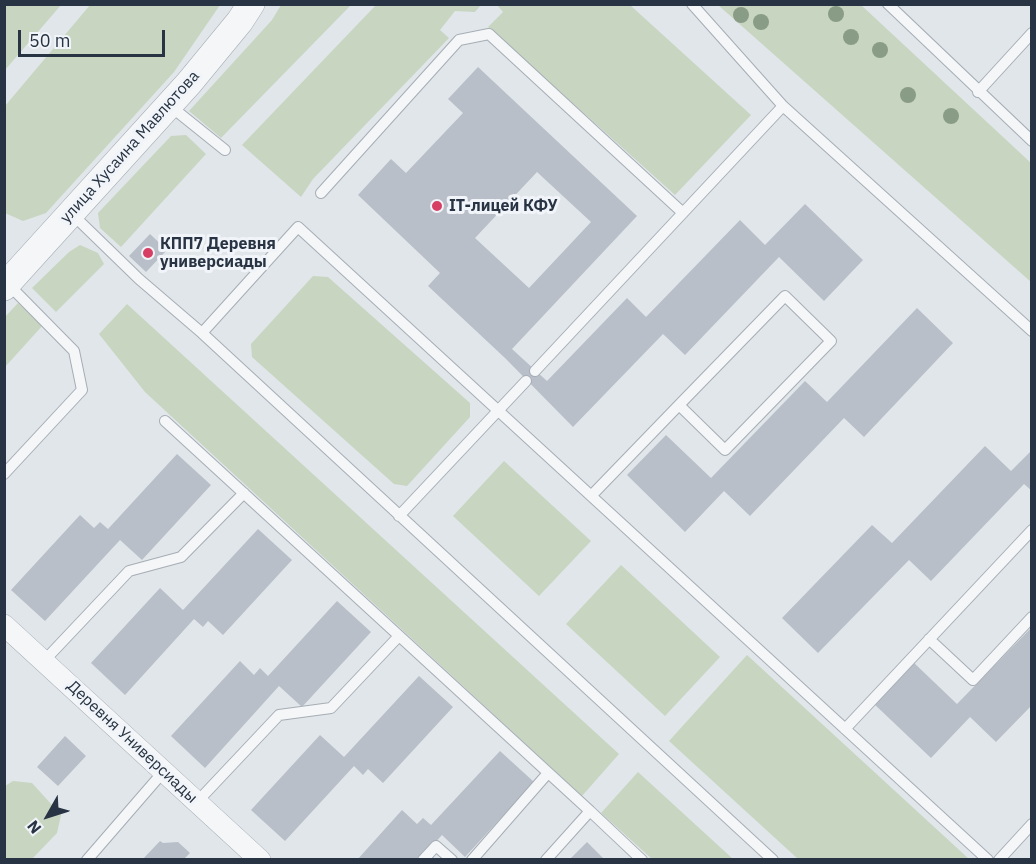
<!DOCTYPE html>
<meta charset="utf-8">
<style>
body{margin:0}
#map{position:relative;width:1036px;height:864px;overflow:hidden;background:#e1e6ea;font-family:"IBM Plex Sans",sans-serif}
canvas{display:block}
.frame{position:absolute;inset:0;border:6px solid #283443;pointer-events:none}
.north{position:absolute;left:18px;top:786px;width:60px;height:60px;-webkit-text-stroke:4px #f1f4f8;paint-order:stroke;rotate:231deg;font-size:16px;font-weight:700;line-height:24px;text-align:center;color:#283443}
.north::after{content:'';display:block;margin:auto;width:21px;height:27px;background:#283443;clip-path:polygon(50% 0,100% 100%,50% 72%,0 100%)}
.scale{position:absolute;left:18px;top:30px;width:147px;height:27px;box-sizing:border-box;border:3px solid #283443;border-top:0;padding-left:8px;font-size:18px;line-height:21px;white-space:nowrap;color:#283443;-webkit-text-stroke:4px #f1f4f8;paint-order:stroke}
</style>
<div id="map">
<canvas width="1036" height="864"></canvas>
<div class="frame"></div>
<div class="north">N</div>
<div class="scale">50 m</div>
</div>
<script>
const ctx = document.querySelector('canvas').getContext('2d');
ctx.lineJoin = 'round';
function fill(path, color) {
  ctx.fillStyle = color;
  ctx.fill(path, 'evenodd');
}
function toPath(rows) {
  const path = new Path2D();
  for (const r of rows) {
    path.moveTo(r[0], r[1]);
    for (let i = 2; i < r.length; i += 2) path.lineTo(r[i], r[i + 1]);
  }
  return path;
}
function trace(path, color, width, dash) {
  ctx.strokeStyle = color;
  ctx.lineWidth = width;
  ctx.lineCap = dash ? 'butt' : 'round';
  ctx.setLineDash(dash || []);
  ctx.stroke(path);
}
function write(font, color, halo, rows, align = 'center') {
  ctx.font = font + ' "IBM Plex Sans",sans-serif';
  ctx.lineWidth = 6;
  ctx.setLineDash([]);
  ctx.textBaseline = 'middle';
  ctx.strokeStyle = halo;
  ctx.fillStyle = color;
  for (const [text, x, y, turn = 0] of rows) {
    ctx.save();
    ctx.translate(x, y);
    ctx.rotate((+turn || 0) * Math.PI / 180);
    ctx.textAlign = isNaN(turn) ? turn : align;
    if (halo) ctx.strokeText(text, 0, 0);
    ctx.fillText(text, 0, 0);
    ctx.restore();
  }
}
const green = toPath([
 [5,4,61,5,5,70,4,5],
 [90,5,220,5,174,72,46,213,23,221,5,213,5,106],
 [281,5,351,5,221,138,189,111,272,20],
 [376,5,481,5,475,12,455,11,440,30,449,38,313,179,301,197,242,145],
 [497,5,630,5,751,115,675,195,488,27,503,12],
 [718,5,861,5,1031,163,1031,282],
 [186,135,206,154,121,247,100,228,98,213,171,136],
 [80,245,98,253,104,264,56,312,32,288,69,252],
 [313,276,328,277,470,403,470,417,407,486,394,484,252,357,251,344],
 [18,303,43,325,5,367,4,318],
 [127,304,619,754,582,796,145,392,99,334],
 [504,461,591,541,539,596,453,516],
 [621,565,720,657,665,716,566,624],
 [747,655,969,859,798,859,669,741],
 [638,772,733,859,652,859,601,813],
 [13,781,32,783,61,815,57,833,32,859,5,859,5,786]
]);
const building = toPath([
 [478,67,637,216,512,349,547,381,627,298,646,317,740,220,765,245,805,204,863,260,824,301,779,257,685,355,663,334,573,427,505,358,428,286,440,273,358,195,391,159,406,173,463,113,448,99],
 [537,172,591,222,529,288,475,238],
 [150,234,167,250,146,272,129,256],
 [917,308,953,343,864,437,844,418,750,516,724,491,685,532,627,475,666,435,711,478,805,381,827,402],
 [985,446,1011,471,1032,450,1032,491,1024,484,931,581,909,560,818,653,782,618,872,525,892,543],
 [177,454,211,485,142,560,120,540,45,621,11,590,80,515,94,528,100,522,108,529],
 [258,529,292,560,223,635,208,621,203,627,194,619,125,695,91,663,160,588,183,610],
 [337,601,371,632,302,707,279,686,205,768,171,736,240,661,254,675,260,668,268,676],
 [1032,627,1032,705,996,742,970,717,931,758,872,702,912,661,957,704],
 [419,676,453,707,383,783,368,769,363,775,354,766,285,841,251,810,320,735,344,757],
 [65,736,86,756,58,786,37,767],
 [500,751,534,782,465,857,442,835,419,860,357,860,402,810,417,824,423,818,431,825],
 [160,841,163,843,178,842,190,853,183,860,142,860],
 [587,842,605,860,569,860]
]);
const service = toPath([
 [692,4,783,106,1032,331],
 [888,4,1032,141],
 [978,92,1032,33],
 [169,105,225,150],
 [321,193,459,40,489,34,683,213],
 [71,213,139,279,202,333],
 [535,371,783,106],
 [165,421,590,811],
 [4,474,82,390,74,351,7,283],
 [591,496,679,405,785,296,831,341,725,450,679,405],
 [399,516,526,381],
 [929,639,973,680,1032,617],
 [44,661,129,571,181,557,244,493],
 [845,729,1032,530],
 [197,802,279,715,331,708,399,636],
 [87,860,164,771],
 [423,860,436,846,452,860],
 [472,860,548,773],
 [546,860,590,811,642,860],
 [773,860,202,333,298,227,988,860],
 [999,860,1032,824]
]);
const minor = toPath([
 [4,625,260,860]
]);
const tertiary = toPath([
 [4,287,189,83,240,21,251,4]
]);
const trees = [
 [836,14],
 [741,15],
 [761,22],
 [851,37],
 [880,50],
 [908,95],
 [951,116]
];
const markers = [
 [437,206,6,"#d73e64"],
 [148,253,6,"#d73e64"]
];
const streetNames = [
 ["улица Хусаина Мавлютова",130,147,-48],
 ["Деревня Универсиады",132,742,43]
];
const poiNames = [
 ["IT-лицей КФУ",449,206],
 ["КПП7 Деревня",160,244],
 ["универсиады",160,262]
];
fill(green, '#c8d5c1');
fill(building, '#b8bfc8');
trace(service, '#a6adb5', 12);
trace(minor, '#a6adb5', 22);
trace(tertiary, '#a6adb5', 28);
trace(service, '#f4f6f8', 10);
trace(minor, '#f4f6f8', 21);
trace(tertiary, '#f4f6f8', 27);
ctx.fillStyle = '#899c86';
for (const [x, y] of trees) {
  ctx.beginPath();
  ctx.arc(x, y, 8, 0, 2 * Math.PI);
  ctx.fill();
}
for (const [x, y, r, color] of markers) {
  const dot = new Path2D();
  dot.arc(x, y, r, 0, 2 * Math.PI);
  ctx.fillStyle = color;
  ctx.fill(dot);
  trace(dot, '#f1f4f8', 2);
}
write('16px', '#283443', '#f1f4f8', streetNames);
write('bold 16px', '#283443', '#f1f4f8', poiNames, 'left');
</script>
